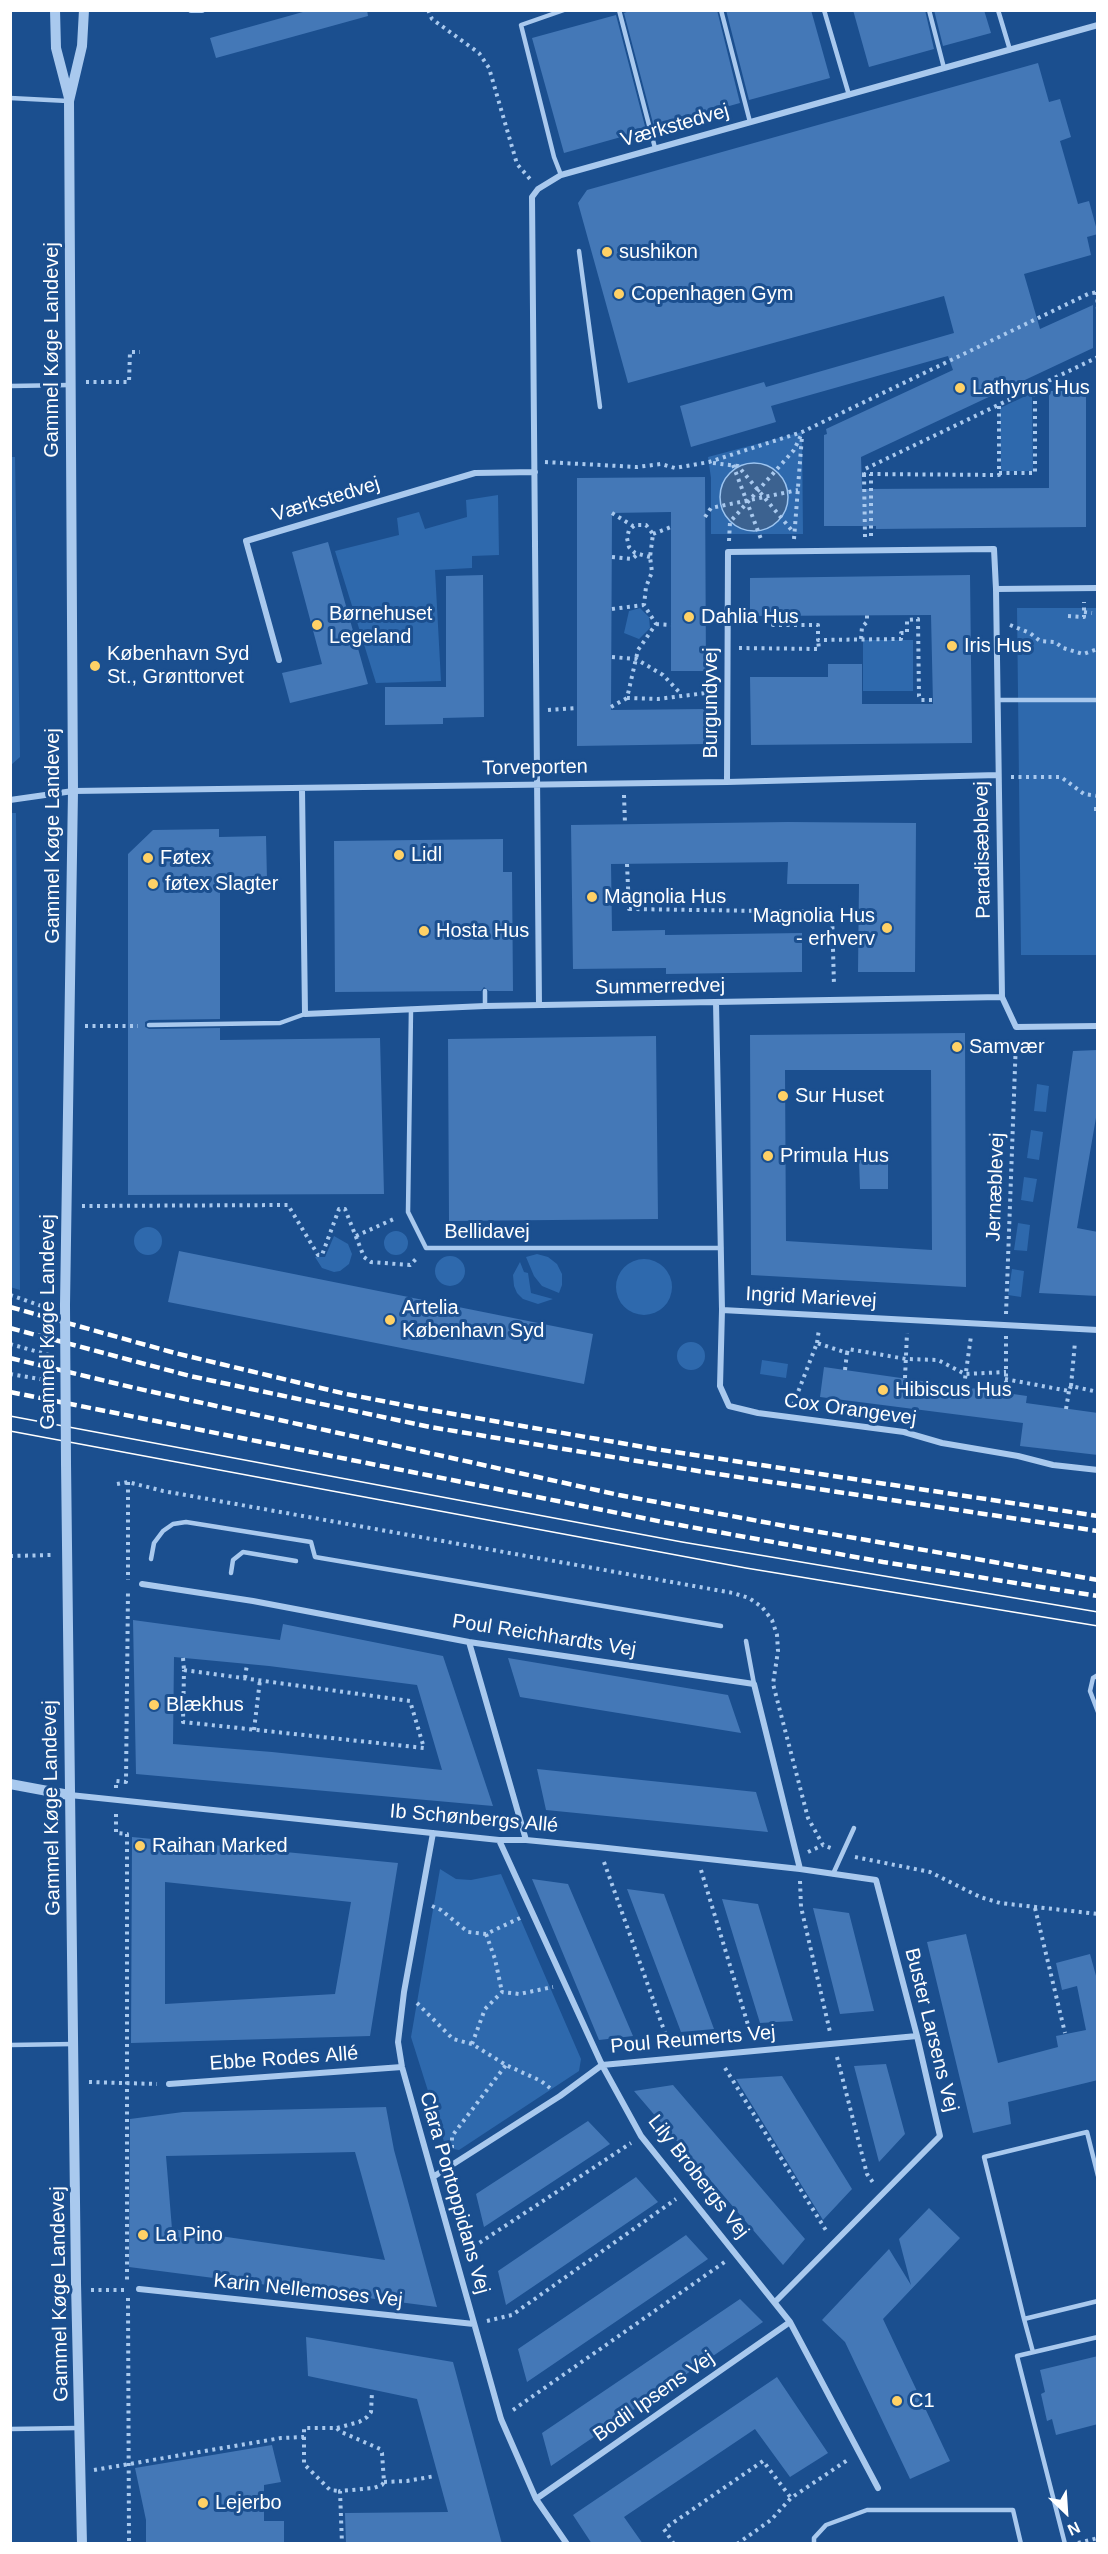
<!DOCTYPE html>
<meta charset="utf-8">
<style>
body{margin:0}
#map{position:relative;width:1108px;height:2554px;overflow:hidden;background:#1b4f8f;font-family:Helvetica,sans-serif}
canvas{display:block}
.frame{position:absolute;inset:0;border:12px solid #fff;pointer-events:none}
.north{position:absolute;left:1036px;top:2482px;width:60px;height:60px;-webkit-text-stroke:4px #1b4f8f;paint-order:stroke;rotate:155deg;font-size:16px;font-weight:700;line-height:24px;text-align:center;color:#fff}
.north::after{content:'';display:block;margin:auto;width:21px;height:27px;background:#fff;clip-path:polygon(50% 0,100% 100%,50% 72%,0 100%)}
</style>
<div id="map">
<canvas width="1108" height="2554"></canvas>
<div class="frame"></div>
<div class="north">N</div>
</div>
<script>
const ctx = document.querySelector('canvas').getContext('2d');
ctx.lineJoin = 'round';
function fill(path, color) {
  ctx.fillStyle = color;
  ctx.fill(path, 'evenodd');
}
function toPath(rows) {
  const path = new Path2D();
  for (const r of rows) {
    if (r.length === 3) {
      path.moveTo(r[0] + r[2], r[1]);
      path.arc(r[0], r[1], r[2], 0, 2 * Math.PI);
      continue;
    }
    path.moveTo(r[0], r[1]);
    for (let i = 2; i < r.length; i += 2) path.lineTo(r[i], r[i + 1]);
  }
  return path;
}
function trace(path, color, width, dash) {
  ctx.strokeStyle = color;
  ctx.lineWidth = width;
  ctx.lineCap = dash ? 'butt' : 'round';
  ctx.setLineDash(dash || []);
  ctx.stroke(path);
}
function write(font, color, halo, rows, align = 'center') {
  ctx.font = font + ' Helvetica,sans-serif';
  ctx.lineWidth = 6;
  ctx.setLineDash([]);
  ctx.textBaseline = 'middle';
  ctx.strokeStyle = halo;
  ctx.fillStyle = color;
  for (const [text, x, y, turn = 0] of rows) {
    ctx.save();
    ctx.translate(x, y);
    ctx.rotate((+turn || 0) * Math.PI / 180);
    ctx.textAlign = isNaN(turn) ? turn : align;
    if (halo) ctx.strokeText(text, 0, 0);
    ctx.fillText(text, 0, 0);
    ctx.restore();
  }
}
const green = toPath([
 [1032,393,1033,471,1001,471,1000,408],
 [802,432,803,534,711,534,711,478,708,457],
 [10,457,15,457,20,757,11,765],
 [498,495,499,555,472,556,472,568,435,570,441,681,376,683,335,551,399,535,397,518,419,512,425,529,467,517,466,500],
 [640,608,649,617,650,628,639,639,624,633,629,611],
 [1017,608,1097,608,1097,955,1021,955],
 [863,640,913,640,913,691,863,691],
 [11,813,16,813,20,1290,10,1287],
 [1037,1084,1049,1086,1046,1112,1034,1111],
 [1031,1130,1043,1132,1039,1160,1027,1158],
 [1024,1177,1037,1179,1033,1202,1021,1200],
 [1018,1223,1030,1225,1027,1251,1014,1250],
 [148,1241,14],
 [396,1243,12],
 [334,1236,348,1244,352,1254,349,1264,340,1271,334,1272,322,1268,315,1257,325,1257],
 [537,1254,548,1257,557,1264,562,1274,562,1285,559,1293,542,1286,534,1276,526,1257],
 [450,1271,15],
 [644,1287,28],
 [520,1262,524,1272,528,1273,531,1293,553,1299,538,1304,523,1299,517,1293,514,1286,513,1275],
 [1012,1269,1024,1271,1021,1297,1008,1295],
 [691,1356,14],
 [762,1360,788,1364,786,1378,760,1374],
 [440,1869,456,1879,471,1880,501,1874,581,2059,579,2071,459,2150,446,2148,411,2037]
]);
const water = toPath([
 [754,497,34]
]);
const building = toPath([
 [310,10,367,10,368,16,216,58,210,38],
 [632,10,717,10,740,103,654,127,624,13],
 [726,10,811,10,830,78,749,100],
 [853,10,925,10,934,49,869,67],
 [934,10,984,10,991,33,943,46],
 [616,15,646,130,564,153,532,38],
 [1038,63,1049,102,1060,99,1071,137,1060,141,1078,204,1089,201,1098,234,1087,237,1091,255,1024,274,1040,329,1093,305,1093,348,861,457,862,489,1049,488,1049,391,1086,391,1086,527,876,529,876,526,824,526,824,435,827,434,826,429,953,370,948,356,771,406,776,422,691,447,680,406,764,382,766,387,954,333,944,296,628,383,578,203,587,190],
 [705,477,706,671,671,671,671,512,612,513,611,710,706,709,706,744,577,746,577,478],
 [328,542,368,684,290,703,282,673,322,664,292,552],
 [483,575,484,717,443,718,443,724,385,725,385,687,446,687,446,576],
 [970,575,972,743,751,745,750,677,828,677,828,664,862,664,862,704,933,704,931,615,750,616,750,578],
 [788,822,916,823,915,972,858,972,859,884,787,884,788,862,611,864,612,931,665,930,665,935,802,933,802,972,666,974,666,968,573,969,571,825],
 [219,829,219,837,266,836,267,880,220,880,220,1019,149,1020,145,1022,145,1027,149,1029,220,1028,220,1040,380,1038,384,1194,128,1195,128,854,153,830],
 [503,839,503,872,512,872,513,991,489,991,484,987,481,991,335,992,334,841],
 [965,1033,966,1287,751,1275,750,1035],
 [785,1070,931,1070,932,1250,786,1241],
 [656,1036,658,1219,449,1221,448,1039],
 [1098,1050,1098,1106,1077,1228,1098,1232,1098,1296,1039,1293,1073,1051],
 [888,1159,888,1189,860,1189,859,1160],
 [179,1251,593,1334,584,1384,168,1302],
 [824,1367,1027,1396,1026,1403,1098,1413,1098,1455,1020,1446,1023,1423,820,1397],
 [133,1620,280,1640,283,1624,443,1656,493,1806,136,1774],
 [174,1657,269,1666,417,1685,442,1770,272,1752,173,1744],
 [508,1658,728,1695,741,1733,520,1697],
 [537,1769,756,1792,768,1832,546,1810],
 [132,1837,398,1863,370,2036,131,2043],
 [165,1882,351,1902,335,1994,165,2004],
 [532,1879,568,1884,633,2036,599,2040],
 [627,1889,664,1894,714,2029,681,2032],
 [722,1899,758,1904,793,2021,760,2023],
 [813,1908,849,1913,874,2011,840,2014],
 [966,1934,998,2063,1058,2047,1056,2036,1086,2030,1077,1986,1062,1990,1056,1963,1090,1954,1098,1983,1098,2080,1008,2102,1011,2124,973,2133,927,1942],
 [886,2064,905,2134,879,2162,854,2066],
 [782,2076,852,2189,823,2220,736,2079],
 [673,2085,805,2239,783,2265,634,2091],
 [386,2107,394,2150,437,2307,129,2267,130,2119,183,2112],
 [355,2152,385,2260,172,2229,166,2156],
 [588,2121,610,2144,484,2227,476,2194],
 [636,2177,658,2202,506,2305,498,2271],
 [929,2208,960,2238,883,2319,950,2461,910,2479,845,2342,822,2320,889,2249,911,2285,899,2239],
 [686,2235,708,2259,527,2382,518,2349],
 [740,2299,763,2322,551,2466,542,2433],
 [306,2337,453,2362,502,2544,346,2544,345,2513,448,2512,417,2399,308,2376],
 [1098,2356,1098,2424,1056,2435,1052,2419,1047,2421,1041,2394,1045,2392,1040,2370],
 [777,2377,828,2453,790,2477,755,2429,624,2517,643,2544,592,2544,573,2515],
 [272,2445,281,2482,264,2485,264,2521,284,2521,284,2544,146,2544,146,2520,135,2468]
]);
const path = toPath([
 [428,10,432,19,479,53,489,68,517,164,530,179],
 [1097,292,1098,310],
 [86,382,129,382,130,352,140,352],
 [999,406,999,475,864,474,865,469,1098,357],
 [545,462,637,467,661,464,675,468,709,462,802,432,1088,294,1098,292],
 [713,463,738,466,794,533],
 [733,465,761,539],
 [999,473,1035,473,1035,388],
 [864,474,865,537],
 [612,513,633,526],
 [705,517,711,508,798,490],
 [653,534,671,527],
 [871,536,871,474],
 [794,539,802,436],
 [729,541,730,522,794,450,802,433],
 [612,557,632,559,638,554],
 [650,557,635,553,629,547,627,538,629,530,635,525,646,525,653,534,650,557,652,572,646,587,644,605,656,624,638,650,627,698,658,699,714,692],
 [612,609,644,605],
 [1084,612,1092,613],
 [773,616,773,625,818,625,818,640,901,639,901,633,907,633,907,620,918,619,919,696,921,700,933,700],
 [1068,616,1084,617,1084,602],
 [656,624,671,625],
 [1010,625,1030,633,1040,641,1055,642,1063,648,1083,654,1098,649],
 [861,639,862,627,867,622,867,615],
 [739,648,819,649,818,640],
 [612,657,636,659,663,675,681,694],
 [611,707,627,698],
 [548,710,577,708],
 [1011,777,1061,777,1084,794,1098,796],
 [624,795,625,824],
 [1094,809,1098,809],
 [627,864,629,909,832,912,834,986],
 [85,1026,138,1026],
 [82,1206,288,1205,318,1255,322,1255,339,1209,345,1209,364,1257,371,1262,410,1265,418,1257],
 [356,1236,396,1218],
 [10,1295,50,1309],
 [1006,1314,1016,1040],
 [1006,1336,1006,1392],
 [817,1343,819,1329],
 [10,1344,49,1355],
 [845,1370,847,1353],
 [10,1374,51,1381],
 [905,1378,907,1333],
 [1005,1379,1069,1391,1071,1386,1098,1392],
 [964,1386,971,1336],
 [1071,1386,1075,1342],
 [793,1405,817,1343,847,1353,848,1349,906,1359,938,1360,965,1374,1006,1372],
 [1066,1409,1069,1391],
 [128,1482,128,1580],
 [117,1484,128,1482,163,1491,733,1593,749,1598,762,1607,772,1620,777,1635,778,1651,773,1684,808,1818,823,1845,831,1848],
 [10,1556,52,1555],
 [183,1658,184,1670],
 [184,1670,410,1701,424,1748,183,1722,184,1670],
 [245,1678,247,1664],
 [254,1730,260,1680],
 [116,1788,116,1781,126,1782,128,1590],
 [116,1814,116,1833,127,1834,127,2281],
 [808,1852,823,1845],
 [855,1857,930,1872,980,1897,1000,1903,1098,1914],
 [604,1862,670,2047],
 [701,1870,752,2038],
 [800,1881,801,1907,830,2032],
 [432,1906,441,1910,468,1932,486,1934,520,1918],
 [1035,1908,1065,2033],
 [486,1934,495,1959,502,1992],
 [417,2003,453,2039,472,2044,506,2065,541,2081,550,2088],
 [472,2044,485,2009,502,1992,519,1994,553,1987],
 [837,2057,867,2174,874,2184],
 [725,2068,827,2232],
 [89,2082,157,2084],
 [452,2148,452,2136,506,2065],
 [467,2251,631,2143],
 [91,2290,128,2290],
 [128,2298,129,2544],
 [487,2321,512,2315,676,2199],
 [513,2410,726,2261],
 [337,2428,359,2422,367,2417,371,2412,372,2392],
 [304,2437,304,2464,330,2490,340,2491],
 [94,2470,281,2438,304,2437,304,2428,337,2428,339,2431,380,2449,382,2453,384,2482,382,2485,374,2488,340,2491,342,2544],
 [384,2482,407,2481,435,2476],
 [1078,2543,1098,2538],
 [674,2544,664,2529,763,2461,791,2498],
 [737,2544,771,2520,791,2498,849,2459]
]);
const service = toPath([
 [619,10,655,148],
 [721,10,750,122],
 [824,10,849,95],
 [929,10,944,68],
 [998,10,1010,50],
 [10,98,68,101],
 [561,175,554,157,521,25,564,10],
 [579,251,600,407],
 [10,386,70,385],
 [998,700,1098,700],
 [485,1006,485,991],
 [411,1009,408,1212,426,1248,721,1248],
 [149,1025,280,1023,305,1014],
 [151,1559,154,1543,163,1531,173,1524,186,1522,311,1542,315,1557,721,1626],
 [231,1573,233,1560,243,1552,296,1561],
 [746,1641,754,1684],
 [1098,1675,1093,1678,1090,1691,1098,1712],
 [833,1874,854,1828],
 [10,2045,74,2044],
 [1098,2176,1087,2132,984,2157,1024,2319,1098,2301],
 [1024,2319,1033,2352],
 [10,2429,78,2428],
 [814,2544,814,2538,826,2525,867,2510,1013,2510,1021,2544],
 [1065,2544,1017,2356,1098,2337]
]);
const minor = toPath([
 [191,10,202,10],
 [996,589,1002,997,1016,1027,1098,1026],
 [279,660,246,541,475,473,535,472],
 [727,782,728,552,994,549,996,589,1098,588],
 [302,789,305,1014,485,1006,1002,997],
 [10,800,73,791,727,782,998,775],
 [716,1002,722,1310,720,1386,729,1406,758,1413,904,1432,942,1443,1018,1456,1053,1465,1098,1470],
 [539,1005,532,197,538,189,561,175,1098,25],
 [722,1310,1098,1330],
 [142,1584,253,1601,469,1642,754,1684,800,1869],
 [469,1642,526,1840],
 [70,1795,499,1840,526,1840,598,1847,800,1869,876,1880,917,2036,940,2136,776,2301],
 [433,1833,404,1992,398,2042,402,2067,501,2419,536,2499,567,2544],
 [499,1840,602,2065,641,2136,790,2322,878,2488],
 [169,2084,402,2067],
 [433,2177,560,2096,602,2065,917,2036],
 [139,2289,474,2324],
 [536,2499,790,2322]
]);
const tertiary = toPath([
 [55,10,56,48,69,98],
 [65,1305,73,791,69,101,82,46,84,10],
 [66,1463,76,2283,82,2544],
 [10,1784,69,1795]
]);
const tram = toPath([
 [10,1416,682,1542,1098,1612],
 [10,1431,746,1568,1098,1626]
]);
const rail = toPath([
 [10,1307,175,1353,346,1394,419,1408,655,1449,1098,1516],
 [10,1328,190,1376,430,1427,698,1471,1098,1531],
 [10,1358,135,1388,619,1495,785,1526,1098,1580],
 [10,1392,663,1522,883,1562,1098,1596]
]);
const tertiaryBridge = toPath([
 [65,1305,66,1463]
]);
const markers = [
 [607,252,6,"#ffd166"],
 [619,294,6,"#ffd166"],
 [960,388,6,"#ffd166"],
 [689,617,6,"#ffd166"],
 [317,625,6,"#ffd166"],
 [952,646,6,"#ffd166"],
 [95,666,6,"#ffd166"],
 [399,855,6,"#ffd166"],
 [148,858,6,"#ffd166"],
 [153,884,6,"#ffd166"],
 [592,897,6,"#ffd166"],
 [887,928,6,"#ffd166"],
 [424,931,6,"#ffd166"],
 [957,1047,6,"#ffd166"],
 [783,1096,6,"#ffd166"],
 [768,1156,6,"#ffd166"],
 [390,1320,6,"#ffd166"],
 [883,1390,6,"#ffd166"],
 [154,1705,6,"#ffd166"],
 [140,1846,6,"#ffd166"],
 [143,2235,6,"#ffd166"],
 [897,2401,6,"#ffd166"],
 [203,2503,6,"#ffd166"]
];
const streetNames = [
 ["Værkstedvej",675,126,-16],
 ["Gammel Køge Landevej",52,350,-90],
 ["Værkstedvej",326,500,-17],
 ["Burgundyvej",711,703,-90],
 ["Torveporten",535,768,-1],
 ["Gammel Køge Landevej",53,836,-90],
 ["Paradisæblevej",983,850,-91],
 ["Summerredvej",660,987,-1],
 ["Jernæblevej",996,1187,-88],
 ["Bellidavej",487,1232],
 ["Ingrid Marievej",811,1298,3],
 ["Gammel Køge Landevej",48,1322,-90],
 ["Cox Orangevej",850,1410,8],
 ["Poul Reichhardts Vej",544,1636,9],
 ["Gammel Køge Landevej",52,1808,-91],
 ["Ib Schønbergs Allé",474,1819,5],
 ["Buster Larsens Vej",931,2030,76],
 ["Poul Reumerts Vej",693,2040,-5],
 ["Ebbe Rodes Allé",284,2059,-4],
 ["Lily Brobergs Vej",698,2177,52],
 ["Clara Pontoppidans Vej",454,2193,74],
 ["Karin Nellemoses Vej",308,2291,6],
 ["Gammel Køge Landevej",60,2294,-91],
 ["Bodil Ipsens Vej",654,2397,-35]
];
const poiNames = [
 ["sushikon",619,252],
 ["Copenhagen Gym",631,294],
 ["Lathyrus Hus",972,388],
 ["Børnehuset",329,614],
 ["Legeland",329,637],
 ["Dahlia Hus",701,617],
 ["Iris Hus",964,646],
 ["København Syd",107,654],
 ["St., Grønttorvet",107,677],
 ["Lidl",411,855],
 ["Føtex",160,858],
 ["føtex Slagter",165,884],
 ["Magnolia Hus",604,897],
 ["Magnolia Hus",875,916,"right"],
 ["- erhverv",875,939,"right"],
 ["Hosta Hus",436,931],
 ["Samvær",969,1047],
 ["Sur Huset",795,1096],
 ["Primula Hus",780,1156],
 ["Artelia",402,1308],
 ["København Syd",402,1331],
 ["Hibiscus Hus",895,1390],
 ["Blækhus",166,1705],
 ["Raihan Marked",152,1846],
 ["La Pino",155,2235],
 ["C1",909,2401],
 ["Lejerbo",215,2503]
];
fill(green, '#2e69ad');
fill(water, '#3c6290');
trace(water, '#9cc4f0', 1.5);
fill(building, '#4478b7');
trace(path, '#a9c9ee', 4, [3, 4.5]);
trace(service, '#a9c9ee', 4.5);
trace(minor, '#a9c9ee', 6);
trace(tertiary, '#a9c9ee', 10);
trace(tram, '#fff', 1.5);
trace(rail, '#fff', 4.5, [10, 4.5]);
trace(tertiaryBridge, '#a9c9ee', 10);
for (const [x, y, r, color] of markers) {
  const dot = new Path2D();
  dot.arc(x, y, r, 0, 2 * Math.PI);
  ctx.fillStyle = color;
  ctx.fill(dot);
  trace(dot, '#1b4f8f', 2);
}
write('20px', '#fff', '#1b4f8f', streetNames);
write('20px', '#fff', '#1b4f8f', poiNames, 'left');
</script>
